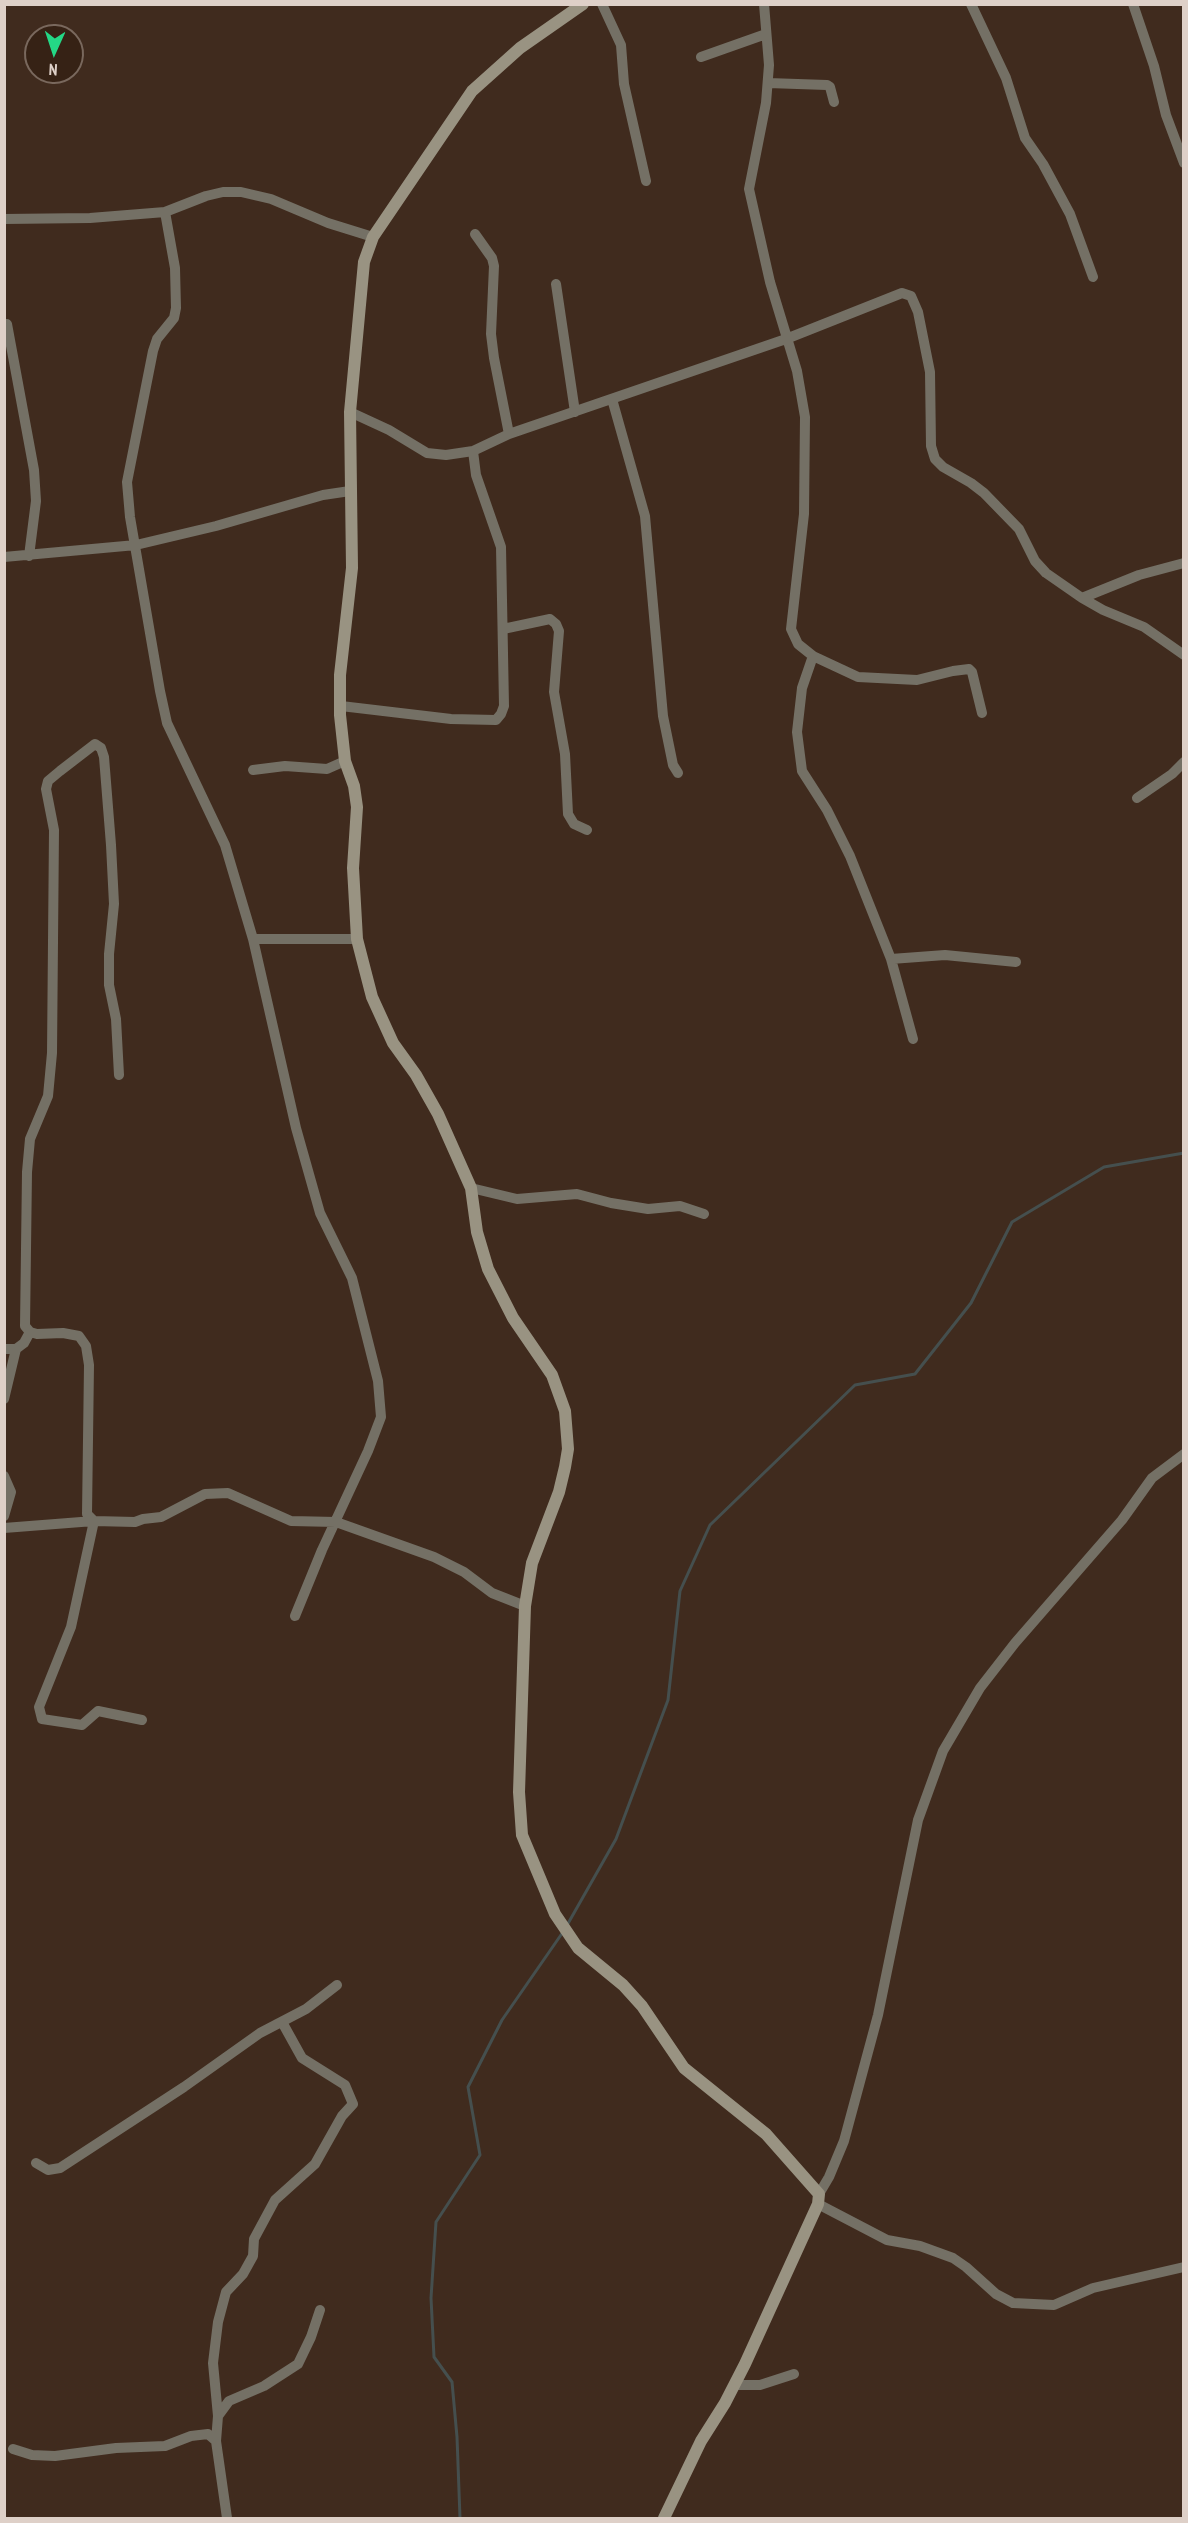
<!DOCTYPE html>
<style>
body{margin:0}
#map{position:relative;width:1188px;height:2523px;overflow:hidden;background:#402b1e;font-family:"PT Sans Narrow",sans-serif}
canvas{display:block}
.frame{position:absolute;inset:0;border:6px solid #ded0c8;pointer-events:none}
.north{position:absolute;left:24px;top:24px;width:60px;height:60px;box-sizing:border-box;background:#362215;border:2px solid #79685d;border-radius:50%;rotate:183deg;font-size:16px;font-weight:700;line-height:24px;text-align:center;color:#ded0c8}
.north::after{content:'';display:block;margin:auto;width:21px;height:27px;background:#24d886;clip-path:polygon(50% 0,100% 100%,50% 72%,0 100%)}
</style>
<div id="map">
<canvas width="1188" height="2523"></canvas>
<div class="frame"></div>
<div class="north">N</div>
</div>
<script>
const ctx = document.querySelector('canvas').getContext('2d');
ctx.lineJoin = 'round';
function toPath(rows) {
  const path = new Path2D();
  for (const r of rows) {
    path.moveTo(r[0], r[1]);
    for (let i = 2; i < r.length; i += 2) path.lineTo(r[i], r[i + 1]);
  }
  return path;
}
function trace(path, color, width, dash) {
  ctx.strokeStyle = color;
  ctx.lineWidth = width;
  ctx.lineCap = dash ? 'butt' : 'round';
  ctx.setLineDash(dash || []);
  ctx.stroke(path);
}
const stream = toPath([
 [566,1927,616,1839,668,1700,680,1591,710,1525,855,1385,915,1374,971,1303,1012,1222,1104,1167,1184,1153],
 [460,2518,457,2437,452,2382,434,2357,431,2298,436,2222,480,2155,468,2087,502,2020,563,1932]
]);
const street = toPath([
 [602,4,621,45,624,84,646,181],
 [764,4,769,65,766,103,749,189,770,282,797,371,805,417,804,514,791,629,798,644,813,656,858,677,917,680,953,671,969,669,972,672,982,713],
 [971,4,1006,78,1025,138,1043,164,1070,214,1093,277],
 [1133,4,1154,66,1166,115,1184,163],
 [701,57,766,34],
 [768,83,827,85,830,87,834,102],
 [165,212,175,268,176,308,174,318,157,339,153,351,127,482,130,517,160,691,167,723,225,845,253,939,296,1128,320,1213,352,1278,378,1381,381,1417,368,1451,322,1550,295,1616],
 [4,219,90,218,165,212,206,196,223,192,241,192,271,199,328,223,373,237],
 [475,234,492,258,494,266,491,334,494,358,509,434],
 [556,284,575,412],
 [7,324,34,470,36,501,29,556],
 [612,399,645,516,663,716,673,765,678,773],
 [350,412,389,430,427,453,446,455,473,451,509,434,786,339,902,293,911,296,918,312,930,372,931,446,935,459,943,467,971,483,984,493,1019,529,1035,561,1046,573,1082,598],
 [4,557,136,545,216,526,323,495,350,491],
 [1184,563,1139,575,1082,598,1103,610,1144,627,1184,655],
 [503,629,550,619,556,624,559,631,554,692,565,754,568,814,574,824,587,830],
 [813,656,802,688,797,732,802,771,827,810,850,856,891,959,913,1039],
 [341,706,451,719,496,720,501,714,504,706,501,547,476,475,473,451],
 [253,770,285,766,327,769,345,761],
 [1137,798,1172,774,1184,762],
 [253,939,357,939],
 [891,959,945,955,1016,962],
 [119,1075,116,1019,109,985,109,954,114,904,111,845,104,757,101,748,95,744,60,771,48,781,46,789,54,830,52,1053,48,1096,30,1139,27,1172,25,1326,30,1332,37,1334,63,1333,79,1336,86,1346,89,1365,87,1514,94,1521,135,1522,143,1519,161,1517,205,1494,228,1493,291,1521,336,1522,434,1557,464,1572,492,1593,525,1606],
 [471,1188,517,1199,577,1194,611,1203,648,1209,680,1206,704,1214],
 [4,1349,16,1349,24,1343,30,1332],
 [4,1399,16,1349],
 [4,1476,11,1492,4,1516],
 [4,1528,94,1521,71,1627,39,1707,42,1719,82,1725,98,1711,142,1720],
 [36,2163,48,2170,60,2168,184,2087,260,2033,306,2009,337,1985],
 [819,2194,829,2177,844,2141,878,2015,918,1820,943,1751,980,1688,1015,1643,1122,1520,1152,1478,1184,1454],
 [818,2204,887,2240,920,2246,953,2258,966,2267,996,2294,1013,2303,1054,2305,1093,2288,1184,2267],
 [735,2385,760,2385,794,2374],
 [218,2416,213,2363,218,2322,226,2292,243,2274,253,2256,254,2239,275,2200,315,2164,342,2116,353,2104,345,2085,302,2058,282,2022],
 [13,2449,32,2455,55,2456,116,2448,165,2446,191,2436,208,2434,216,2441],
 [227,2518,216,2441,218,2416,229,2401,264,2386,298,2364,311,2337,320,2310]
]);
const secondary = toPath([
 [583,4,520,48,472,91,373,237,364,262,350,412,352,568,340,675,340,715,345,761,354,786,357,807,353,868,357,939,372,997,393,1043,416,1075,438,1114,471,1188,477,1232,488,1269,513,1318,552,1375,565,1411,568,1449,565,1467,559,1492,532,1563,525,1606,519,1792,522,1835,555,1914,578,1948,623,1985,642,2006,684,2068,766,2134,819,2194,818,2204,745,2364,725,2403,701,2441,664,2518]
]);
trace(stream, '#454f4e', 3);
trace(street, '#747065', 10);
trace(secondary, '#999382', 12);
</script>
